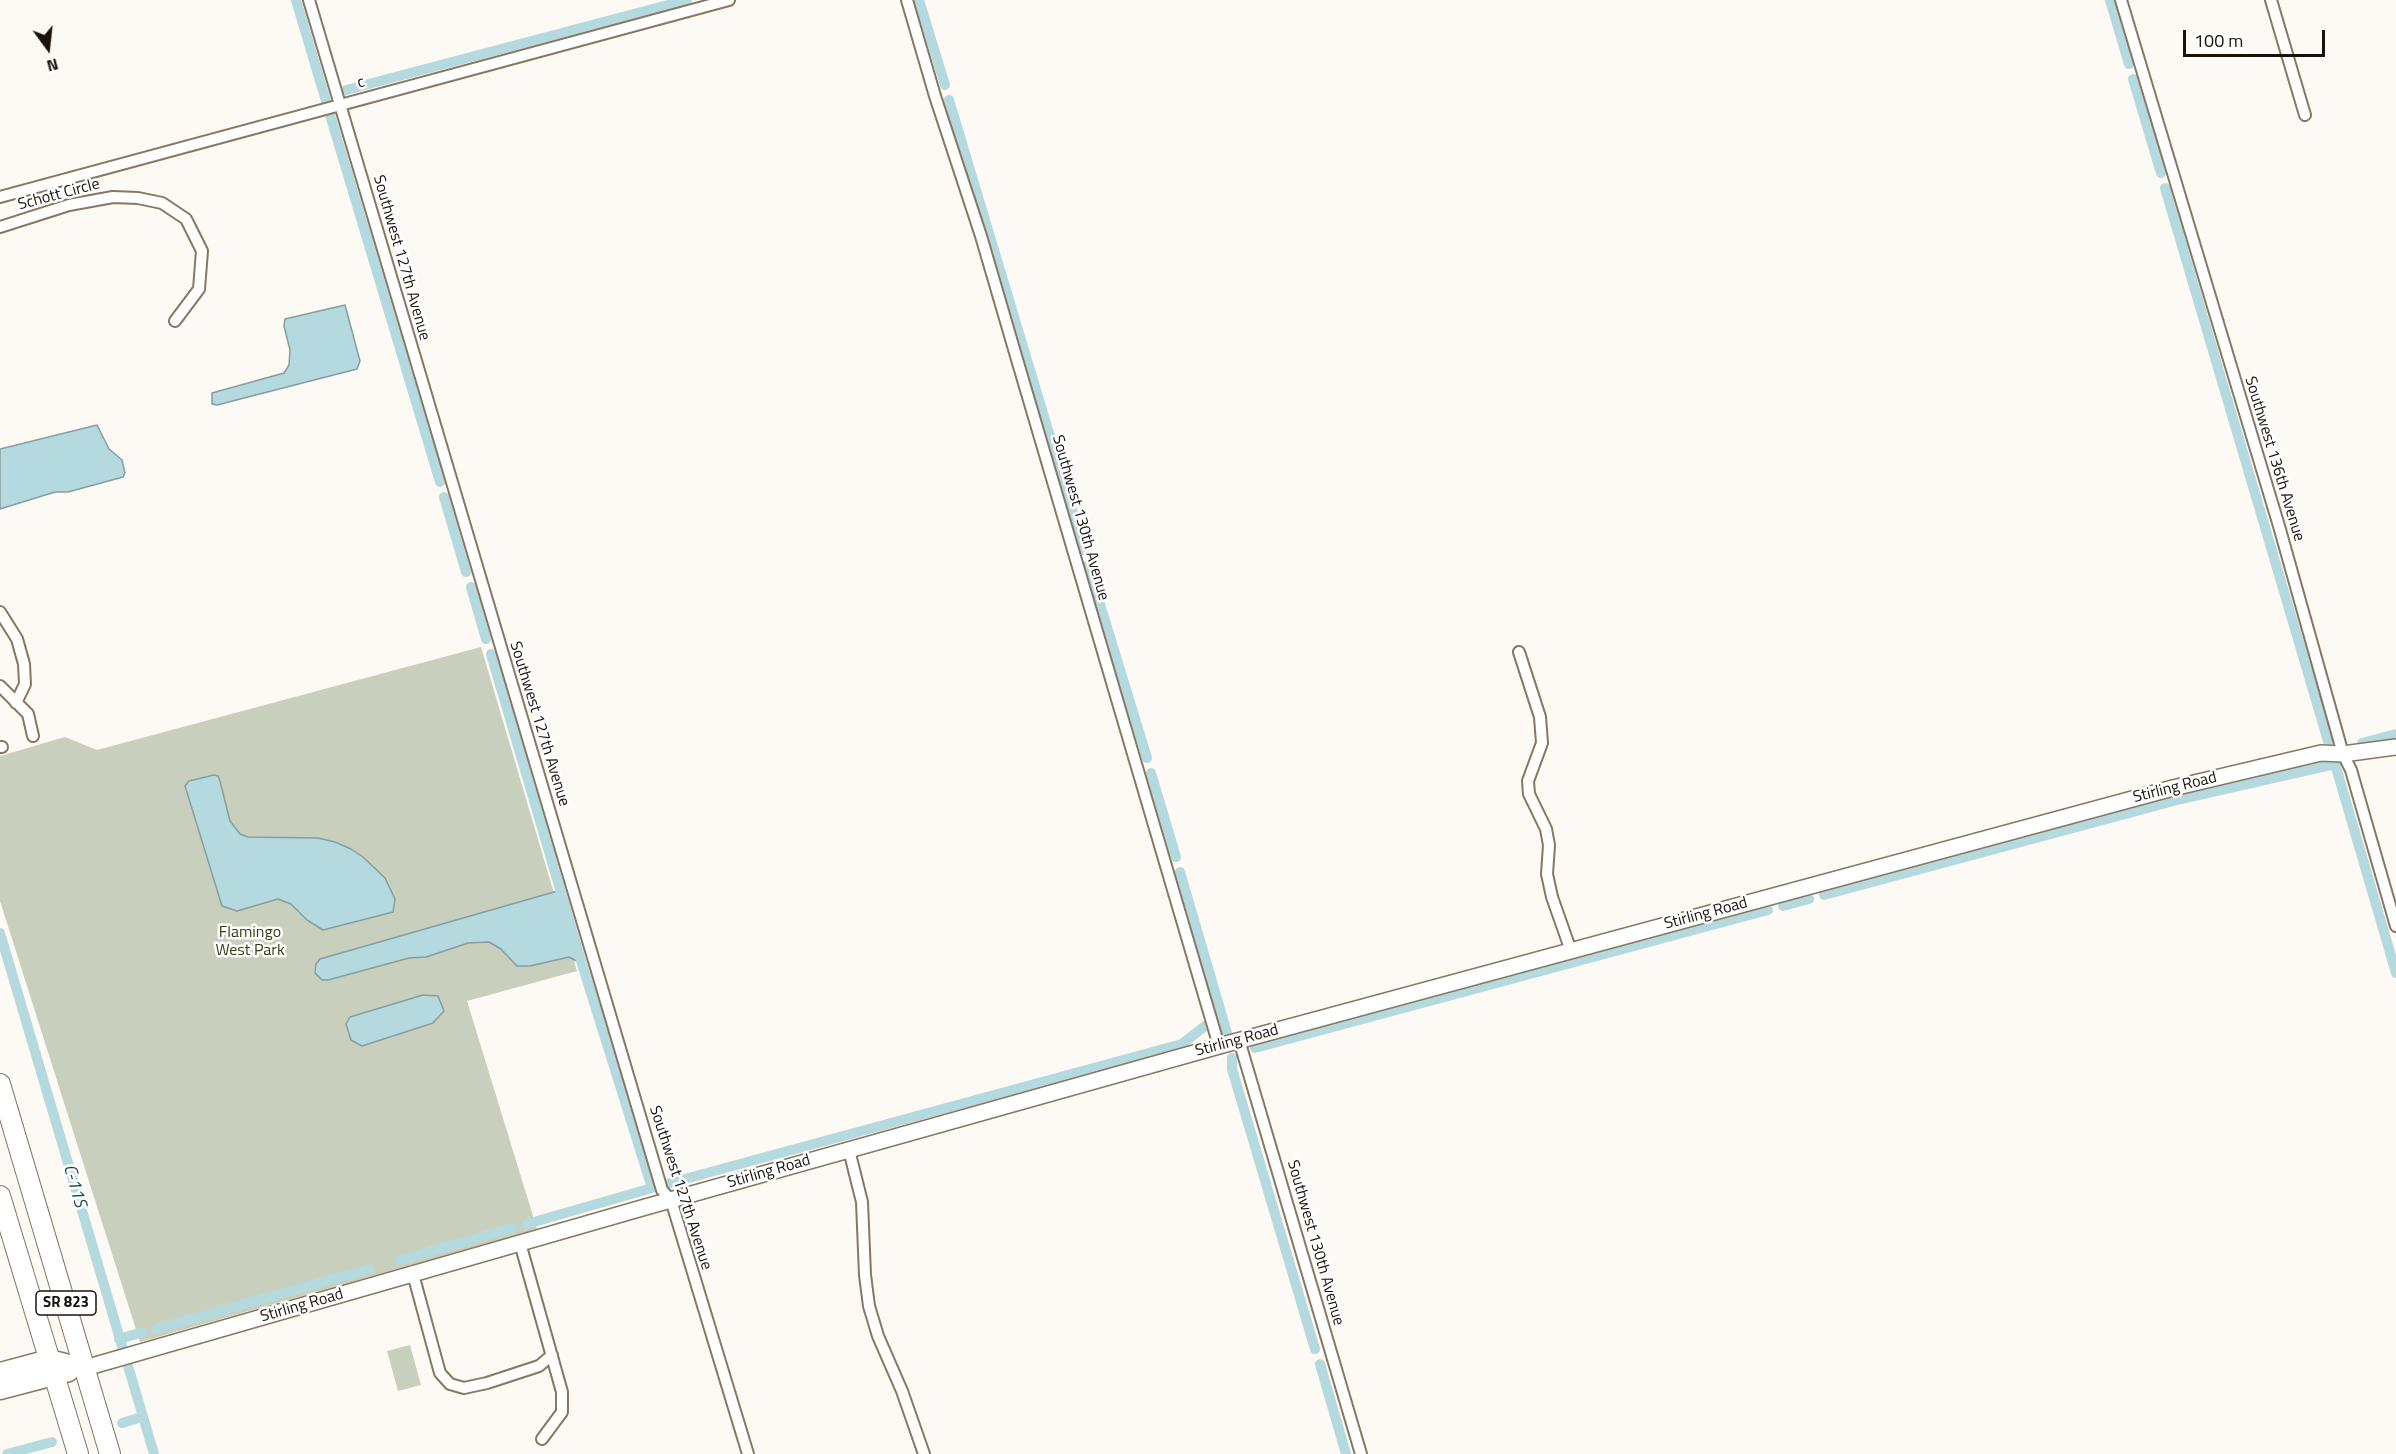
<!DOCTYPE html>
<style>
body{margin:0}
#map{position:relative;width:2396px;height:1454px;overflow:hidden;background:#fdf9f4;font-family:"Titillium Web",sans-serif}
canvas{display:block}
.north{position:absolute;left:18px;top:18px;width:60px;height:60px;-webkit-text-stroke:4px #fff;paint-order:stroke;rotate:165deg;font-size:16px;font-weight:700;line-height:24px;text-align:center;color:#19120a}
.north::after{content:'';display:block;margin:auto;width:21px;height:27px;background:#19120a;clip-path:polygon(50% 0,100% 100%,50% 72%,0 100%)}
.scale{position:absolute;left:2183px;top:30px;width:142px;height:27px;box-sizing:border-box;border:3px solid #19120a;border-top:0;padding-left:8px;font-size:18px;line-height:21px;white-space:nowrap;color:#19120a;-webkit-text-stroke:4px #fff;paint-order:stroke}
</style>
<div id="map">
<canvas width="2396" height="1454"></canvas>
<div class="north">N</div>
<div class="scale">100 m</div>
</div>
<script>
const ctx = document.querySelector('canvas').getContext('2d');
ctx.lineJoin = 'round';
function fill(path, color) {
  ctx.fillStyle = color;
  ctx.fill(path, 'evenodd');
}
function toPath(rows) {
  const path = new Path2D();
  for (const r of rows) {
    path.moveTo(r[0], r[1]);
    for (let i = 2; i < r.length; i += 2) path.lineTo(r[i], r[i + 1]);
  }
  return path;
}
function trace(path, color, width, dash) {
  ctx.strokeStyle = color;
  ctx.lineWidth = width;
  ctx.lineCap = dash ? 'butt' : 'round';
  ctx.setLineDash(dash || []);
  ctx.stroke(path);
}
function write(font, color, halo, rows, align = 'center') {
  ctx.font = font + ' "Titillium Web",sans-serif';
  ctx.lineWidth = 5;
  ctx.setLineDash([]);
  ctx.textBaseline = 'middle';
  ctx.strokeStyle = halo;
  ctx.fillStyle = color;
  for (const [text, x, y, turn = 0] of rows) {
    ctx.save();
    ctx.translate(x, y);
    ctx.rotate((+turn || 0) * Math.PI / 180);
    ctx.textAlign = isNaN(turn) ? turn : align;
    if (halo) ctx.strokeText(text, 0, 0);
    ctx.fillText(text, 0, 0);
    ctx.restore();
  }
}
const green = toPath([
 [481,647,577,971,467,1001,537,1229,140,1342,0,901,0,756,65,737,97,750],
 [410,1345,421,1385,398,1391,387,1351]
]);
const water = toPath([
 [345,305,360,361,357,369,217,405,212,404,212,393,284,373,289,365,290,350,284,326,285,319,345,305],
 [97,425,109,449,122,460,125,473,123,477,68,492,55,492,0,509,0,449,97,425],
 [214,775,218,776,220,781,230,821,240,834,248,837,318,838,335,842,351,849,363,857,385,878,395,899,393,912,323,930,307,920,291,904,278,899,237,911,222,906,185,786,189,781,214,775],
 [561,890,582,964,569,957,530,966,517,966,501,949,489,942,468,943,426,957,409,958,328,980,322,980,315,973,316,964,320,959,561,890],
 [423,995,438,996,444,1011,433,1023,362,1046,351,1040,346,1024,350,1017,423,995]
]);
const canal = toPath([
 [296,0,326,101],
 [919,0,945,85],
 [2110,0,2129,64],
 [2133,79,2161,173],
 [346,90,687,0],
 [949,100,1084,550],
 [330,115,440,482],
 [2165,188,2328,741],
 [444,497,466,572],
 [1088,565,1147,758],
 [471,587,486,639],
 [491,654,582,964,652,1188,527,1224],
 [2362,743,2396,734],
 [1151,773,1176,857],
 [1180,872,1227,1033],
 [1824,895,2181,799,2335,764,2396,973],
 [1783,906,1809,899],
 [0,933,154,1454],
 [1255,1048,1768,910],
 [1232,1058,1232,1069,1315,1349],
 [670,1183,1182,1044,1205,1026],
 [400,1260,512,1228],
 [156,1329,369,1269],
 [119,1339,143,1332],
 [1320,1364,1346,1454],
 [122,1423,142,1417],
 [7,1454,52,1442]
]);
const street = toPath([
 [309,0,662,1190,671,1200,748,1454],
 [907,0,935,96,981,236,1016,356,1219,1046],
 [2121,0,2279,526,2343,754,2351,770,2396,926],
 [2271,0,2305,115],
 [0,197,729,0],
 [0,227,69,205,113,197,138,198,162,203,186,219,202,251,199,289,175,321],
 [0,612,17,639,24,664,25,684,16,703],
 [1519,652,1540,717,1542,743,1528,781,1529,794,1546,829,1549,845,1547,874,1552,897,1571,951],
 [0,686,28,714,33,736],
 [0,747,2,747],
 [1239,1040,1361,1454],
 [849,1150,862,1202,865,1275,869,1306,878,1336,902,1391,924,1454],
 [520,1243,562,1392,562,1412,542,1439],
 [413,1274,440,1373,450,1384,464,1388,487,1383,539,1366,552,1355]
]);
const secondary = toPath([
 [85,1368,642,1208,1219,1046,2173,788,2321,753,2343,754,2396,747]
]);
const primary = toPath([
 [0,1372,49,1359,85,1368],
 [0,1390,69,1372]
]);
const highway = toPath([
 [0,1084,110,1454],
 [0,1196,78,1454]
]);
const shields = [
 [66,1303,60]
];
const shieldNames = [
 ["SR 823",66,1303]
];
const streetNames = [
 ["c",361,83,-15],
 ["Schott Circle",59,195,-15],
 ["Southwest 127th Avenue",401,258,74],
 ["Southwest 136th Avenue",2274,459,73],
 ["Southwest 130th Avenue",1080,518,74],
 ["Southwest 127th Avenue",539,724,73],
 ["Stirling Road",2175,788,-14],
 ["Stirling Road",1706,914,-15],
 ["Stirling Road",1237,1041,-15],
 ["Stirling Road",769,1172,-16],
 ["Southwest 127th Avenue",680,1188,72],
 ["Southwest 130th Avenue",1315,1243,74],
 ["Stirling Road",302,1306,-16]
];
const parkNames = [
 ["Flamingo",250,933],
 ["West Park",250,951]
];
const waterNames = [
 ["C-11S",74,1186,74]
];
fill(green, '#c8d0bd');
fill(water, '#b4dadf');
trace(water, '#869e9f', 1.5);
trace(canal, '#b4dadf', 10);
trace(street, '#887761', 14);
trace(secondary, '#887761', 18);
trace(primary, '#887761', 21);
trace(highway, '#887761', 22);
trace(street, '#fff', 10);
trace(secondary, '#fff', 15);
trace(primary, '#fff', 18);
trace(highway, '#fff', 20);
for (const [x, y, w] of shields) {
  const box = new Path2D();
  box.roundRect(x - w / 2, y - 12, w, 24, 4.5);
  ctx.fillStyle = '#fff';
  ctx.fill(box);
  trace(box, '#19120a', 1.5);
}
write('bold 15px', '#19120a', null, shieldNames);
write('16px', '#19120a', '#fff', streetNames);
write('16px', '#324113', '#fff', parkNames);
write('italic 18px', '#154d53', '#fff', waterNames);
</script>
